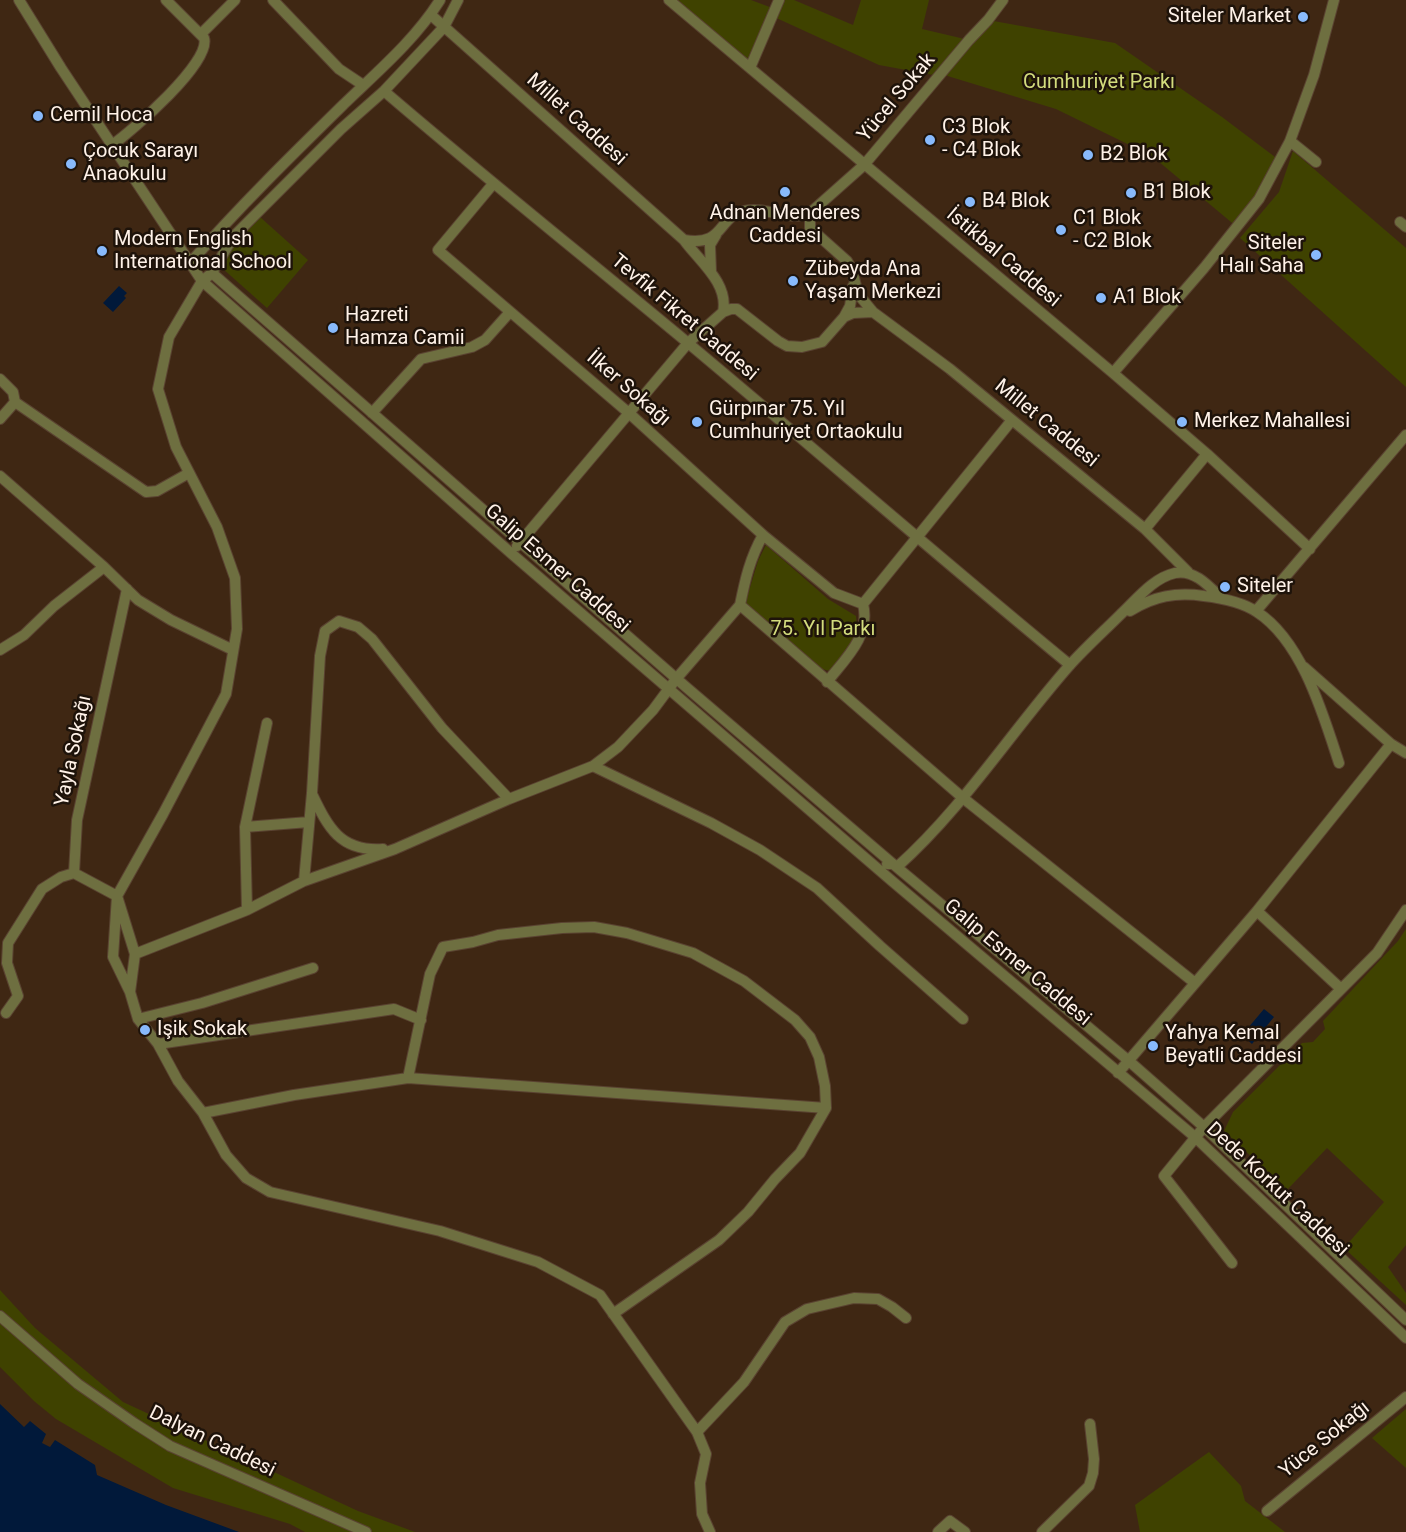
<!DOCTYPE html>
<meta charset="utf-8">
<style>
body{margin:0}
canvas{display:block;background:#3f2713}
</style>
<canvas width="1406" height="1532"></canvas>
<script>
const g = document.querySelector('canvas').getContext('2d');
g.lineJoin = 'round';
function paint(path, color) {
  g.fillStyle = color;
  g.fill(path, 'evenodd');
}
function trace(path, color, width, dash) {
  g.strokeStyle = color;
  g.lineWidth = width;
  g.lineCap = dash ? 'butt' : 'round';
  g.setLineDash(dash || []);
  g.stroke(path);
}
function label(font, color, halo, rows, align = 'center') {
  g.font = font + ' Roboto,sans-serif';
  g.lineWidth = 5;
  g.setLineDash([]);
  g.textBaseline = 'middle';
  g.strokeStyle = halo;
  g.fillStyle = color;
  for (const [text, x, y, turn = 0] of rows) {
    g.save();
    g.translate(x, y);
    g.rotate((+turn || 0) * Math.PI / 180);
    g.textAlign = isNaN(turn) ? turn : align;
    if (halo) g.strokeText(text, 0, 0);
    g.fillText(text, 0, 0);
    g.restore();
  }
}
const green = new Path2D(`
 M 669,0 L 751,0 L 775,9 L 779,0 L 794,0 L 853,25 L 861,0 L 929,0 L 922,29 L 969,40 L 988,20 L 1115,43 L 1222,117 L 1279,160 L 1237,227 L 1152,156 L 1056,109 L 941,74 L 939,76 L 879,65 L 772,16 L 749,61 Z
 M 1293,151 L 1406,248 L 1406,387 L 1240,238 L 1279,192 Z
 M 260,217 L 308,260 L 267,308 L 222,268 L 231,249 Z
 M 766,545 L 828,599 L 856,616 C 859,641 845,654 830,671 L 822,669 L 745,604 L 758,561 Z
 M 1406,929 L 1406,1245 L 1388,1267 L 1406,1293 L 1406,1305 L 1344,1248 L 1384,1202 L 1327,1148 L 1287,1190 L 1224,1131 L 1233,1112 L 1302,1043 L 1313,1042 L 1325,1029 L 1323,1021 L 1398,941 Z
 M 0,1290 L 35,1328 L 123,1402 L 358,1511 L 415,1532 L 305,1532 L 290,1524 L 173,1488 L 56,1419 L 34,1401 L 0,1367 Z
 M 1406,1409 L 1406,1468 L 1372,1438 Z
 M 1209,1452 L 1241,1486 L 1245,1501 L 1285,1532 L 1140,1532 L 1135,1505 Z`);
const water = new Path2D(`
 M 119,286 L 127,293 L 124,296 L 126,298 L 113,312 L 103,303 Z
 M 1264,1009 L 1274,1017 L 1252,1044 L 1242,1035 Z
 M 0,1404 L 24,1427 L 30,1421 L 46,1434 L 42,1443 L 50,1447 L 55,1440 L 95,1465 L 97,1475 L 166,1505 L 239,1532 L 0,1532 Z`);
const minor = new Path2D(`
 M 19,0 L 61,68 L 202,281 L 512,554 L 892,881 L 1195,1137 L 1406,1338
 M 273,0 L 339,69 L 363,85
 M 458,0 L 444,27 L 384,91 L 341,129 L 233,237 L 212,273 L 202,281 L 169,337 L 158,389 L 176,447 L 217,527 L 235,578 L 237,629 L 226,694 L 163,814 L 117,896 L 135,954 L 130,992 L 138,1019 L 158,1044 L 178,1081 L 203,1113 L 226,1155 L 246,1178 L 270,1192 L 440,1231 L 538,1262 L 600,1295 L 697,1432 L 706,1454 L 700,1483 L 702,1514 L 710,1532
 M 669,0 L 1113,373 L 1207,454 L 1310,549
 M 431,15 L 684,240 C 699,261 729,283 723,312 L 731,309 L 737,309 L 778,341 L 787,346 L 802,347 L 822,342 L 844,317 L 853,313 L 873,312
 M 201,34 L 235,0
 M 750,68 L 779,0
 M 384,91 C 484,177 587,259 688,343 C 816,450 941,559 1070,665
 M 1290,141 L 1316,162
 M 112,145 C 132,131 212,62 204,38 L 166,0
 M 493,184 L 438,250 L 630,414 L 763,535 L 834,593 L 863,604
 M 810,213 L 810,228 L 847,261 L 852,270 L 858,294 L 873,312 L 950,369 L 1145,529 L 1188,572
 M 1400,222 L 1406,227
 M 684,240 C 725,247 717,217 744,211 C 766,206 789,222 810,213 L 864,165 L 969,40 L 988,20 L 1003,0
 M 190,263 C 239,207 291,156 344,104 C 377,72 415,40 440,0
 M 711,272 L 710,245 L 716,235
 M 212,273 L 686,687 L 893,864
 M 844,317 L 850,306 L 853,286
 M 1113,373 L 1204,268 L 1259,199 L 1290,141 L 1314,75 L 1334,0
 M 0,379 L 13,392 L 15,402 L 146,492 L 157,491 L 189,473
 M 372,413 L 421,359 L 472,347 L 485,340 L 510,312
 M 0,419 L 15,402
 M 0,476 L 104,567 L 138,600 L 171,620 L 233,650
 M 1145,529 L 1207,454
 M 517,546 L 688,343 L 723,312
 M 127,589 L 77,820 L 74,873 L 117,896 L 113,957 L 130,992
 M 740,605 C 745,580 750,558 763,535
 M 1130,611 C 1154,596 1176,592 1204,596 C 1221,598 1242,602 1257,612 C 1302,641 1323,714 1339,763
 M 1256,611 L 1406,435
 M 0,650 L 24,635 L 54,606 L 104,567
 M 1304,667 L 1391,744 L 1406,753
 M 827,682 C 845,659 871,636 863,604 L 1012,420
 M 593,766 L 711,823 L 760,850 L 817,888 L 880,946 L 963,1019
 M 312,794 C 328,827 340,852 383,849
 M 245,827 L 309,822
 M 887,864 L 893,864 L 1129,1061 L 1204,1127 L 1406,1320
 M 897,867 C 963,808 1011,732 1069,666 C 1085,648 1104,631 1121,614 C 1137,599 1153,578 1175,573 C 1194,569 1209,586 1221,598
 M 304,881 L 312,793 L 320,656 L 325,631 L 339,621 L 358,627 L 372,639 L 442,728 L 509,799
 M 247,910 L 245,827 L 267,723
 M 1257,911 L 1340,988
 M 135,954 L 247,910 L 304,881 L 395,849 L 509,799 L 593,766 L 618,747 L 653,710 L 676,679 L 740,605 L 963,798 L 1195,983
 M 6,1013 L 18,996 L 7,963 L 8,943 L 42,889 L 61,877 L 74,873
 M 138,1019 L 202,1003 L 313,968
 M 158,1044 L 394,1009 L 421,1020
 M 1118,1073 L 1257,911 L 1391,744
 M 408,1078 L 826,1108
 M 203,1113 L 294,1095 L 408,1078 L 430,974 L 443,947 L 473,942 L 498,935 L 562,928 L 594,927 L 627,933 L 693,953 L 744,981 L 795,1020 L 810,1037 L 819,1057 L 825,1086 L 826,1108 L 800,1153 L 775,1179 L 748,1212 L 719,1240 L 613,1314
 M 1232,1263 L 1164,1176 L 1204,1127 L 1377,953 L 1406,910
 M 0,1316 L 78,1384 L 134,1423 L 170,1446 L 366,1532
 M 697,1432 L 744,1382 L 785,1322 L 807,1309 L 854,1298 L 878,1299 L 892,1307 L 906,1318
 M 1267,1511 L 1406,1397
 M 938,1532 L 950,1521 L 965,1532
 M 1042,1532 L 1089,1486 L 1093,1473 L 1094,1459 L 1090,1424`);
const markers = [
 [1303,17,6,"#88bafc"],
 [38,116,6,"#88bafc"],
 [930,140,6,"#88bafc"],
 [1088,155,6,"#88bafc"],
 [71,164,6,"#88bafc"],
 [785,192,6,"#88bafc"],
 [1131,193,6,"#88bafc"],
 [970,202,6,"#88bafc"],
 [1061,230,6,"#88bafc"],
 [102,251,6,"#88bafc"],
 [1316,255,6,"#88bafc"],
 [793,281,6,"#88bafc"],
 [1101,298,6,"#88bafc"],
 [333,328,6,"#88bafc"],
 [697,422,6,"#88bafc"],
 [1182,422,6,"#88bafc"],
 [1225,587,6,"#88bafc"],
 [145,1030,6,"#88bafc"],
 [1153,1046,6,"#88bafc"]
];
const poiNames = [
 ["Siteler Market",1291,17,"right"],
 ["Cemil Hoca",50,116],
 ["C3 Blok",942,128],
 ["- C4 Blok",942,151],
 ["Çocuk Sarayı",83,152],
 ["Anaokulu",83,175],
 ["B2 Blok",1100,155],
 ["B1 Blok",1143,193],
 ["B4 Blok",982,202],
 ["Adnan Menderes",785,214,"center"],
 ["Caddesi",785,237,"center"],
 ["C1 Blok",1073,219],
 ["- C2 Blok",1073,242],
 ["Modern English",114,240],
 ["International School",114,263],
 ["Siteler",1304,244,"right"],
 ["Halı Saha",1304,267,"right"],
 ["Zübeyda Ana",805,270],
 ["Yaşam Merkezi",805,293],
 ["A1 Blok",1113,298],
 ["Hazreti",345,316],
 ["Hamza Camii",345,339],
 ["Gürpınar 75. Yıl",709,410],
 ["Cumhuriyet Ortaokulu",709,433],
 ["Merkez Mahallesi",1194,422],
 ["Siteler",1237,587],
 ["Işik Sokak",157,1030],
 ["Yahya Kemal",1165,1034],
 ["Beyatli Caddesi",1165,1057]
];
const parkNames = [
 ["Cumhuriyet Parkı",1099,83],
 ["75. Yıl Parkı",823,630]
];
const streetNames = [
 ["Yücel Sokak",897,98,-50],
 ["Millet Caddesi",576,120,42],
 ["İstikbal Caddesi",1003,258,40],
 ["Tevfik Fikret Caddesi",684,318,40],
 ["İlker Sokağı",628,389,41],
 ["Millet Caddesi",1046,424,39],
 ["Galip Esmer Caddesi",557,569,41],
 ["Yayla Sokağı",74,751,-78],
 ["Galip Esmer Caddesi",1017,963,40],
 ["Dede Korkut Caddesi",1277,1190,43],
 ["Yüce Sokağı",1325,1440,-39],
 ["Dalyan Caddesi",212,1442,26]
];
paint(green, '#3f4200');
paint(water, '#01193a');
trace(minor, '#5a4331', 12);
trace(minor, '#6e6f40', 10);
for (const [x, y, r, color] of markers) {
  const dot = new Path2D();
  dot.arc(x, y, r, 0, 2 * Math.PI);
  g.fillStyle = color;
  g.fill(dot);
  trace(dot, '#1e130a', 2);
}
label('20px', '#fff2e8', '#1e130a', poiNames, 'left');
label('20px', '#d3dc7d', '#1e130a', parkNames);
label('20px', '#fff2e8', '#1e130a', streetNames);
</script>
